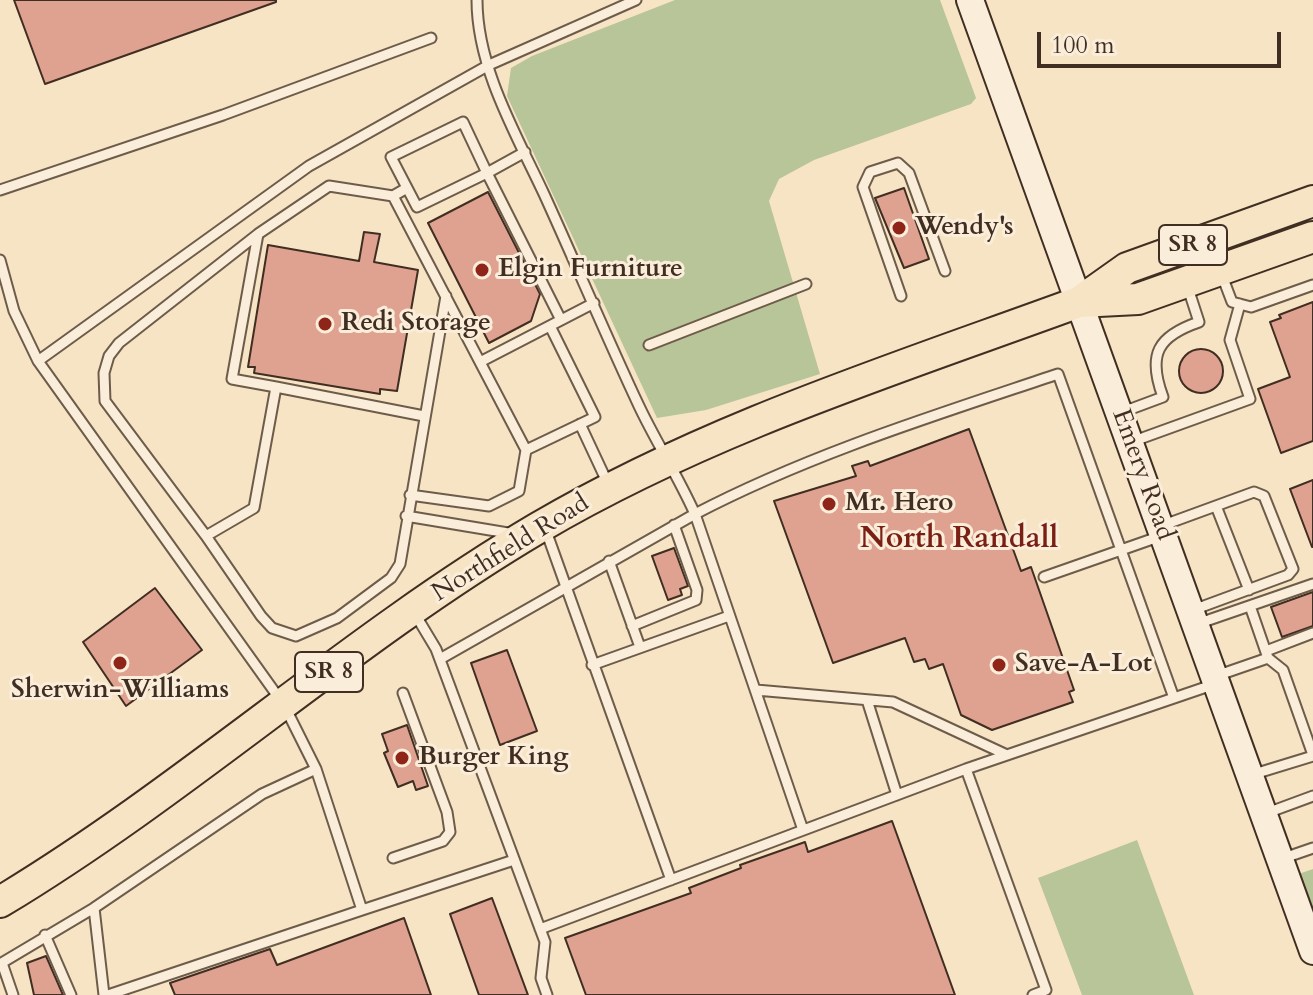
<!DOCTYPE html>
<style>
body{margin:0}
#map{position:relative;width:1313px;height:995px;overflow:hidden;background:#f7e4c5;font-family:Cardo,serif}
canvas{display:block}
.scale{position:absolute;left:1037px;top:32px;width:244px;height:36px;box-sizing:border-box;border:4px solid #402e22;border-top:0;padding-left:10px;font-size:24px;line-height:28px;white-space:nowrap;color:#402e22;-webkit-text-stroke:6px #faedd9;paint-order:stroke}
</style>
<div id="map">
<canvas width="1313" height="995"></canvas>
<div class="scale">100 m</div>
</div>
<script>
const g = document.querySelector('canvas').getContext('2d');
g.lineJoin = 'round';
function paint(path, color) {
  g.fillStyle = color;
  g.fill(path, 'evenodd');
}
function trace(path, color, width, dash) {
  g.strokeStyle = color;
  g.lineWidth = width;
  g.lineCap = dash ? 'butt' : 'round';
  g.setLineDash(dash || []);
  g.stroke(path);
}
function label(font, color, halo, rows, align = 'center') {
  g.font = font + ' Cardo,serif';
  g.lineWidth = 6;
  g.setLineDash([]);
  g.textBaseline = 'middle';
  g.strokeStyle = halo;
  g.fillStyle = color;
  for (const [text, x, y, turn = 0] of rows) {
    g.save();
    g.translate(x, y);
    g.rotate((+turn || 0) * Math.PI / 180);
    g.textAlign = isNaN(turn) ? turn : align;
    if (halo) g.strokeText(text, 0, 0);
    g.fillText(text, 0, 0);
    g.restore();
  }
}
const green = new Path2D(`
 M 675,0 L 940,0 L 976,98 L 971,104 L 814,160 L 779,179 L 769,201 L 820,374 L 706,410 L 657,418 L 507,96 L 511,68 L 532,56 Z
 M 1137,840 L 1194,995 L 1082,995 L 1038,878 Z
 M 1313,869 L 1313,951 L 1287,878 Z`);
const building = new Path2D(`
 M 14,0 L 276,0 L 276,2 L 45,84 Z
 M 904,188 L 929,259 L 904,268 L 875,198 Z
 M 488,192 L 540,294 L 531,321 L 489,343 L 428,223 Z
 M 364,232 L 380,234 L 374,262 L 418,270 L 397,391 L 380,389 L 380,394 L 254,373 L 255,367 L 248,367 L 268,245 L 359,261 Z
 M 1313,302 L 1313,441 L 1281,453 L 1258,389 L 1290,377 L 1270,322 L 1281,318 L 1279,315 Z
 M1179 371a22 22 0 1 1 44 0a22 22 0 1 1-44 0Z
 M 969,429 L 1021,571 L 1031,567 L 1074,690 L 1069,692 L 1073,702 L 992,730 L 961,715 L 943,664 L 929,669 L 925,659 L 914,662 L 905,638 L 833,663 L 774,501 L 856,476 L 852,466 L 868,461 L 870,466 Z
 M 1313,480 L 1313,547 L 1312,547 L 1290,489 Z
 M 674,548 L 688,586 L 680,589 L 682,595 L 668,600 L 652,556 Z
 M 155,588 L 202,650 L 126,706 L 83,642 Z
 M 1313,592 L 1313,626 L 1282,637 L 1271,607 Z
 M 507,650 L 537,731 L 500,745 L 471,663 Z
 M 407,725 L 428,786 L 416,790 L 413,781 L 398,787 L 384,753 L 388,751 L 382,734 Z
 M 892,821 L 955,995 L 586,995 L 565,938 L 691,893 L 689,888 L 741,868 L 740,865 L 805,842 L 808,852 Z
 M 492,898 L 528,995 L 479,995 L 450,914 Z
 M 404,918 L 431,995 L 175,995 L 170,983 L 270,949 L 277,965 Z
 M 46,956 L 63,995 L 34,995 L 27,963 Z`);
const lane = new Path2D(`
 M 463,122 L 487,173 L 417,207 L 391,157 Z
 M 525,152 L 487,173 L 561,320
 M 407,188 L 393,196 L 526,450 L 595,417 L 550,326
 M 0,190 L 223,115 L 431,38
 M 0,260 L 14,311 L 38,361 L 284,705 L 316,769 L 362,910 L 514,860
 M 1221,273 L 1232,302 L 1251,307 L 1313,285
 M 901,296 L 863,187 L 870,172 L 898,163 L 909,173 L 945,271
 M 649,345 L 806,284
 M 38,361 L 309,166 L 489,65 L 636,0
 M 480,362 L 594,303
 M 276,387 L 232,379 L 258,234 L 329,186 L 393,196
 M 1120,413 L 1163,397 C 1147,354 1158,336 1199,322 L 1187,285
 M 424,416 L 276,387 L 254,508 L 206,536 L 261,616 L 272,628 L 296,636 L 337,618 L 391,578 L 400,564 L 446,296
 M 580,424 L 609,486
 M 1134,441 L 1250,399 L 1230,340 L 1240,304
 M 410,495 L 489,506 L 519,491 L 526,450
 M 1216,506 L 1249,590
 M 406,516 L 514,534
 M 1161,526 L 1254,492 L 1264,496 L 1293,569 L 1288,575 L 1193,610
 M 545,528 L 671,880
 M 206,536 L 105,401 L 104,373 L 109,356 L 119,343 L 258,234
 M 609,561 L 640,647
 M 1044,577 L 1161,536
 M 1250,606 L 1268,658 L 1283,670 L 1313,755
 M 415,614 L 436,649 L 545,942 L 541,978 L 547,995
 M 1197,624 L 1313,584
 M 632,626 L 696,600 L 697,590 L 674,525
 M 1266,651 L 1313,633
 M 440,659 L 695,514 C 678,476 656,442 639,406 C 606,336 576,264 544,194 C 516,134 477,68 477,0
 M 592,665 L 729,616
 M 1216,676 L 1268,658
 M 756,690 L 893,702 L 1007,755
 M 867,700 L 897,795
 M 1251,775 L 1313,756
 M 1267,813 L 1313,796
 M 803,830 L 695,514 C 810,454 936,415 1058,374 L 1174,698
 M 393,858 L 443,841 L 450,832 L 447,812 L 403,693
 M 1284,858 L 1313,848
 M 540,929 L 966,769
 M 45,935 L 71,995
 M 2,963 L 13,995
 M 0,964 L 94,908
 M 104,995 L 94,908 L 262,794 L 316,769
 M 108,995 L 362,910
 M 1033,995 L 1046,990 L 966,769 L 1215,684`);
const secondary = new Path2D(`
 M 970,0 L 1313,951`);
const primary = new Path2D(`
 M 1079,302 L 1138,299 L 1313,237
 M 0,902 C 188,789 350,639 538,528 C 708,428 896,369 1079,302 L 1127,268 L 1313,201`);
const markers = [
 [899,228,8,"#8f2418"],
 [482,270,8,"#8f2418"],
 [325,324,8,"#8f2418"],
 [829,504,8,"#8f2418"],
 [120,663,8,"#8f2418"],
 [999,665,8,"#8f2418"],
 [402,758,8,"#8f2418"]
];
const shields = [
 [1193,245,68],
 [329,672,68]
];
const shieldNames = [
 ["SR 8",1193,245],
 ["SR 8",329,672]
];
const poiNames = [
 ["Wendy's",915,228],
 ["Elgin Furniture",498,270],
 ["Redi Storage",341,324],
 ["Mr. Hero",845,504],
 ["Save-A-Lot",1015,665],
 ["Sherwin-Williams",120,691,"center"],
 ["Burger King",418,758]
];
const streetNames = [
 ["Emery Road",1142,475,70],
 ["Northfield Road",511,549,-32]
];
const quarterNames = [
 ["North Randall",959,540]
];
paint(green, '#b8c598');
paint(building, '#dfa190');
trace(building, '#402e22', 2);
trace(lane, '#6e5c4b', 13);
trace(secondary, '#402e22', 30);
trace(primary, '#402e22', 34);
trace(lane, '#faedd9', 9);
trace(secondary, '#faedd9', 26);
trace(primary, '#f7e4c5', 30);
for (const [x, y, r, color] of markers) {
  const dot = new Path2D();
  dot.arc(x, y, r, 0, 2 * Math.PI);
  g.fillStyle = color;
  g.fill(dot);
  trace(dot, '#faedd9', 3);
}
for (const [x, y, w] of shields) {
  const box = new Path2D();
  box.roundRect(x - w / 2, y - 20, w, 40, 6);
  g.fillStyle = '#faedd9';
  g.fill(box);
  trace(box, '#402e22', 2);
}
label('bold 24px', '#402e22', null, shieldNames);
label('bold 26px', '#402e22', '#faedd9', poiNames, 'left');
label('26px', '#402e22', '#faedd9', streetNames);
label('bold 30px', '#7a1f14', '#faedd9', quarterNames);
</script>
